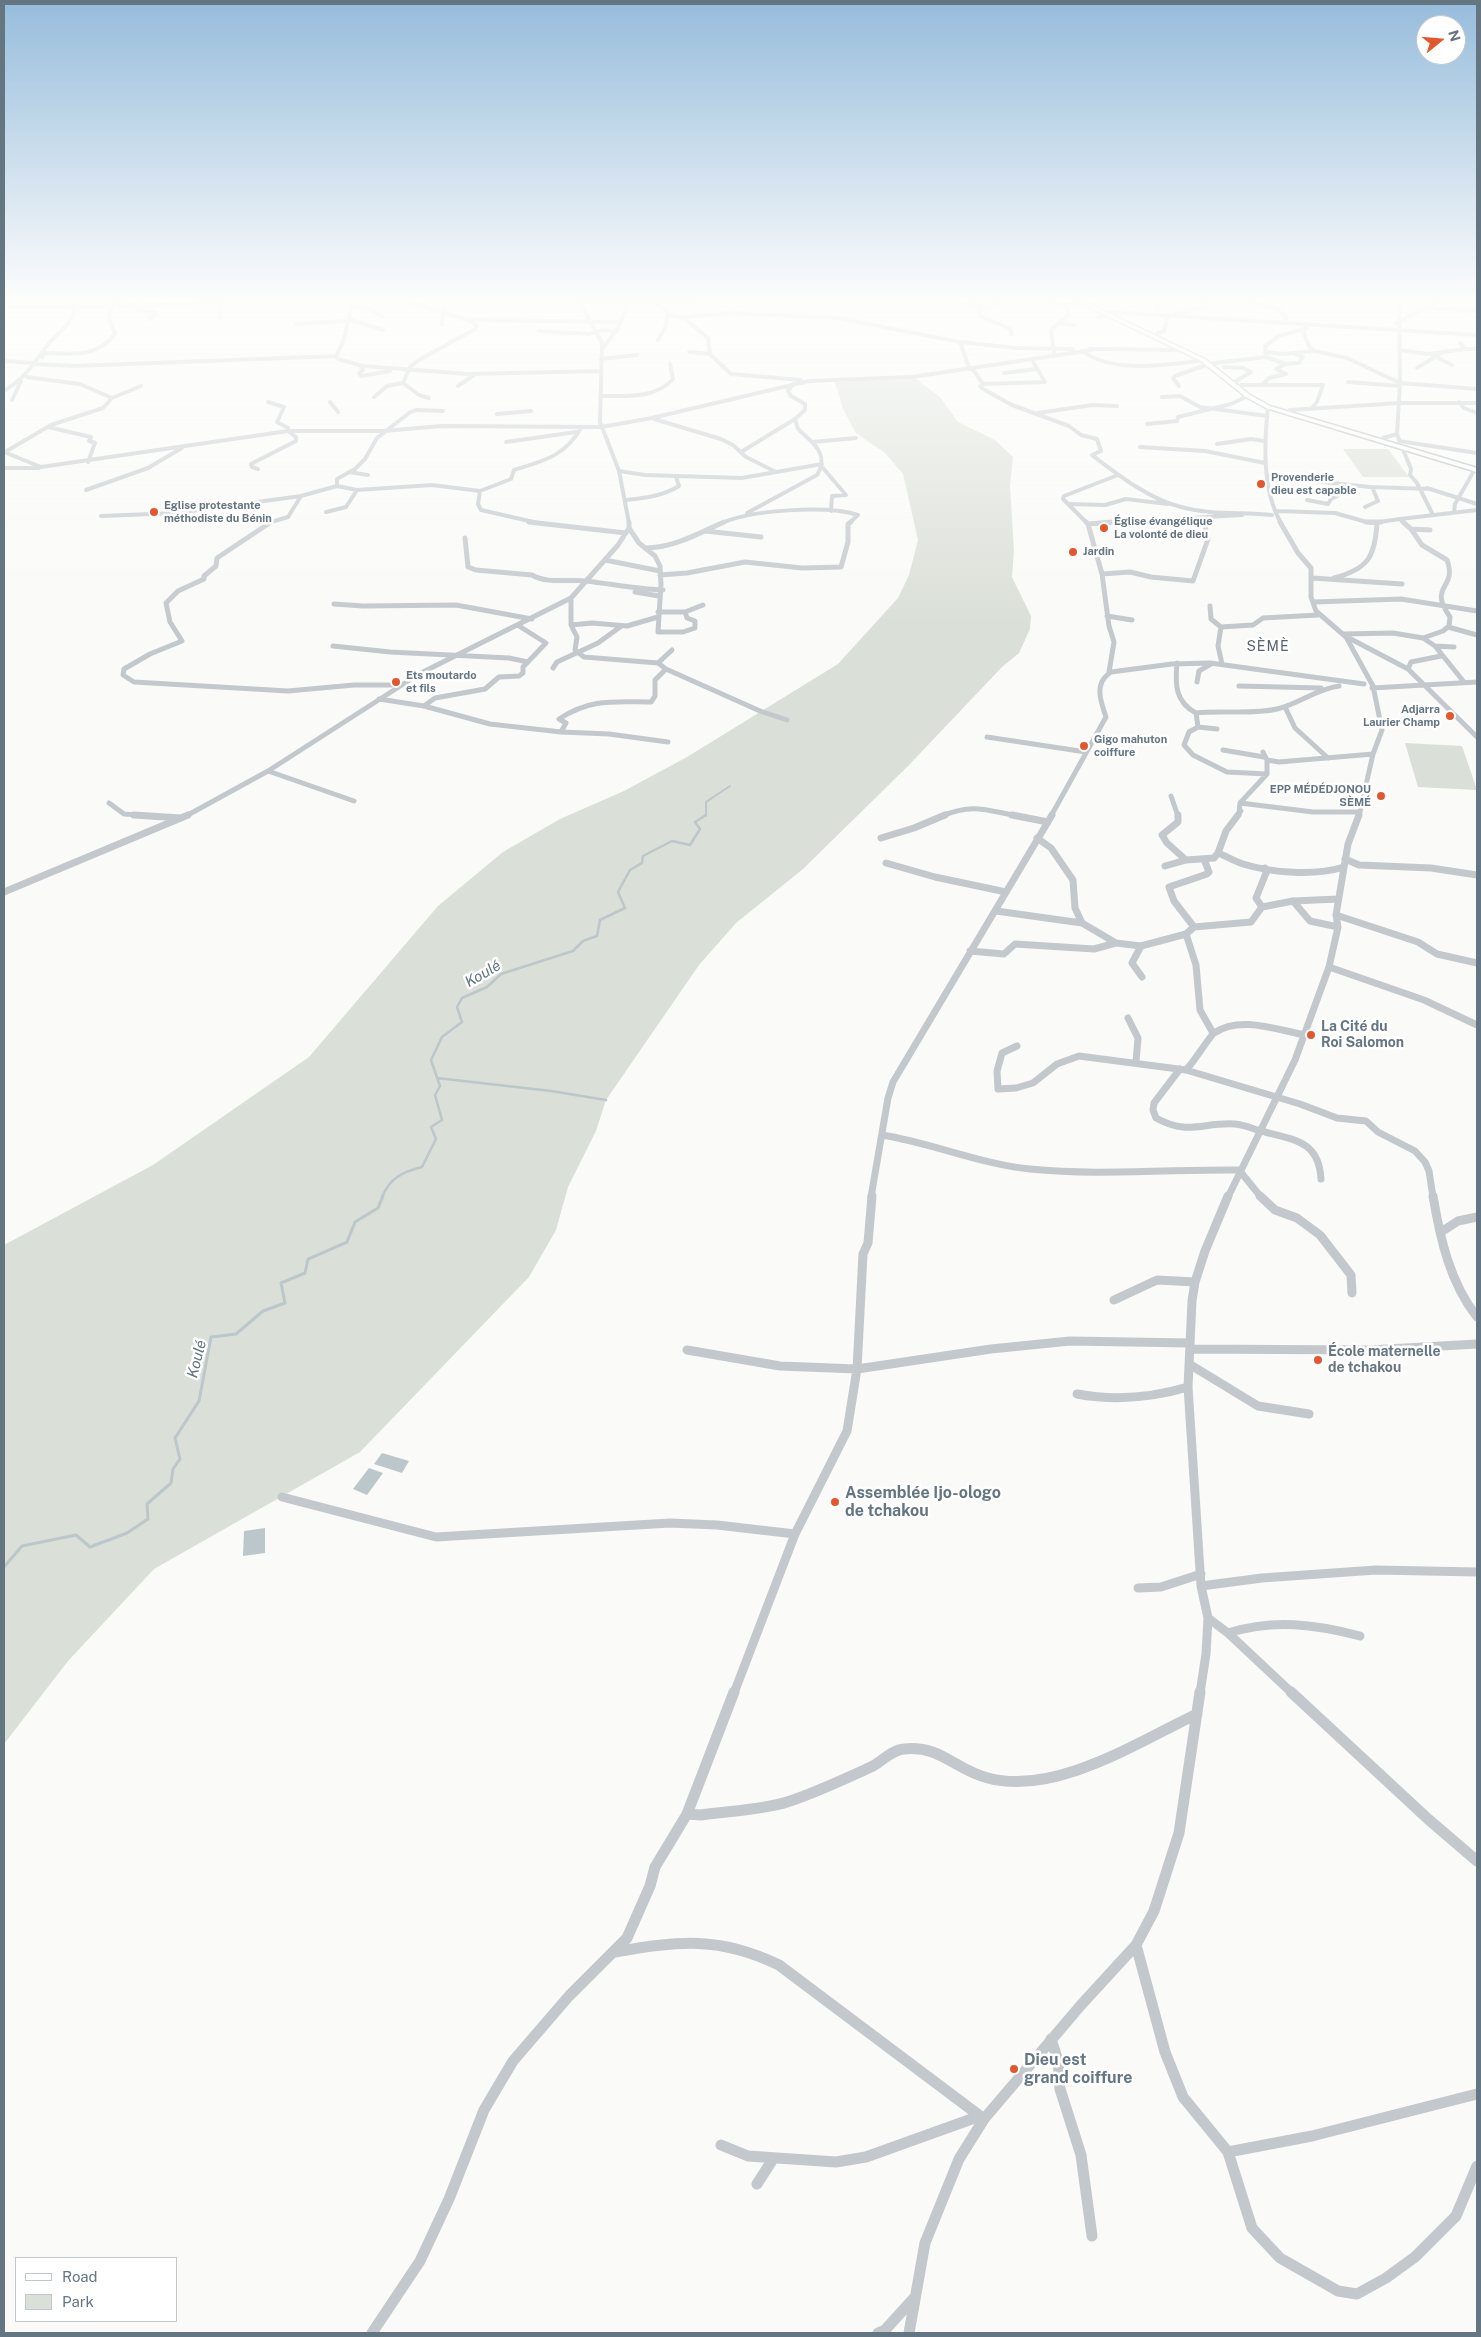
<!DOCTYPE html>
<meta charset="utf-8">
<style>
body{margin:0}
#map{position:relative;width:1481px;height:2337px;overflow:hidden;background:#fafaf8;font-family:"Public Sans",sans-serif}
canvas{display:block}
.frame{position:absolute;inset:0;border:5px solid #657683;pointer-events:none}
.legend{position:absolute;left:15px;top:2257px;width:162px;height:65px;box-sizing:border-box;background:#fff;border:1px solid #c1c8cd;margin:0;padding:6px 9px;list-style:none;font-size:15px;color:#657683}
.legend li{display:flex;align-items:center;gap:10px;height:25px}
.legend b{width:25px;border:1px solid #c1c8cd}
.north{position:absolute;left:1416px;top:15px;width:50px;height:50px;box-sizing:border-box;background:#fff;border:1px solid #c1c8cd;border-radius:50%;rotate:73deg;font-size:14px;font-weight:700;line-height:20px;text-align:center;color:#657683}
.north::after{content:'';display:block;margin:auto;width:18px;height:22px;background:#e4572e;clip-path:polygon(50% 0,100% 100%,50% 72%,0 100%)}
</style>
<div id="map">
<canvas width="1481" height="2337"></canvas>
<div class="frame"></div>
<ul class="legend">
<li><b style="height:6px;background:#fff"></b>Road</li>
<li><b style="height:14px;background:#dadfd7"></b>Park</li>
</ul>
<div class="north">N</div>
</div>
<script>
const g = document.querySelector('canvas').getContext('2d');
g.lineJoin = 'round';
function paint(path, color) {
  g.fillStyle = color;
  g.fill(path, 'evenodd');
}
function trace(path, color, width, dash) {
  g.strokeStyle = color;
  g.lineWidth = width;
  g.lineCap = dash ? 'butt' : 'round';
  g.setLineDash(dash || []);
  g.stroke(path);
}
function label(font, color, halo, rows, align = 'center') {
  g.font = font + ' "Public Sans",sans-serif';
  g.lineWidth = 5;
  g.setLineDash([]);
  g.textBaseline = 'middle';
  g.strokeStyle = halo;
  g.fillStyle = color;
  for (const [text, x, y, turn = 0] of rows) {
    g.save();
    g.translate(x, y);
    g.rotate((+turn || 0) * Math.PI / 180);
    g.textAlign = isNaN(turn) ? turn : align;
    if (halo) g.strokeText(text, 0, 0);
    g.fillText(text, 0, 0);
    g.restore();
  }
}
const green = new Path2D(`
 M 916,379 L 940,397 L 958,422 L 995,440 L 1013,457 L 1010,486 L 1014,550 L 1012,577 L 1031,616 L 1030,629 L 1019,653 L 1002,667 L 908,766 L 803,869 L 736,923 L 699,965 L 606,1100 L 596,1131 L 568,1187 L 556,1230 L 529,1277 L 360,1452 L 154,1569 L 68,1661 L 4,1744 L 4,1245 L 153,1165 L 309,1057 L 438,906 L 503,852 L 560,819 L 624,791 L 687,757 L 838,664 L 898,598 L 909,575 L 918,540 L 903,474 L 885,453 L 856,433 L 843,409 L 835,382 Z
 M 1343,449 L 1388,449 L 1409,477 L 1363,477 Z
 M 1405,743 L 1462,746 L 1477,790 L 1418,787 Z`);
const water = new Path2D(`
 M 382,1453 L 409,1461 L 402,1473 L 374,1464 Z
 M 369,1468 L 383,1473 L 367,1495 L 353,1489 Z
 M 265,1528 L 265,1553 L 243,1556 L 244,1531 Z`);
const streamFar2 = new Path2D(`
 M 706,816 L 706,802 L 730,786`);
const streamFar1 = new Path2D(`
 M 437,1078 L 551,1091 L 606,1100
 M 382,1197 C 390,1178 402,1172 422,1167 L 436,1139 L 431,1127 L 442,1120 L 435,1095 L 440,1086 L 431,1060 L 442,1037 L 462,1022 L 457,1007 L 462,998 L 487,987 L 501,974 L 573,951 L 583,941 L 597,936 L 600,920 L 625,908 L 618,892 L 630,870 L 642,863 L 643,856 L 672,841 L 690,845 L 700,829 L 695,822 L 706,815`);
const stream = new Path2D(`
 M 4,1567 L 22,1546 L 76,1535 L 90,1547 L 127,1533 L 148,1519 L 147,1504 L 171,1483 L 173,1469 L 180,1459 L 175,1438 L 199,1401 L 211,1337 L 236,1334 L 263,1311 L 285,1303 L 281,1283 L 305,1273 L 308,1259 L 347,1242 L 355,1222 L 378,1208 L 383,1196`);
const minorFar4 = new Path2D(`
 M 63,297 L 119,299
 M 354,297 L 343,342 L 336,356 L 338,359 L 363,366 L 468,374 L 600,371
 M 389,297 L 443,312 L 442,325
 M 447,297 L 443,312 L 471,321
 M 577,297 L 602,343 L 600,422 L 619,471 L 629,523
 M 1032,297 L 1064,305 L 1085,304
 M 1399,297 L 1400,383 L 1397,434 L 1400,442
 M 1082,298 L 1108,297
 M 1242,298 L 1279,310 L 1287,318 L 1284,323
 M 446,299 L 462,300
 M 580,302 L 694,302
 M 1156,302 L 1158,315
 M 656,303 L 668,312 L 665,328 L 658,340
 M 966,304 L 978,300 L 1021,297
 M 966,304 L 986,308 L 1006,300
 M 131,305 L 138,310 L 155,312 L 156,314 L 150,317 L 151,319
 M 352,306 L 367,308 L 383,317
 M 4,307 C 91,307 179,307 266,297
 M 986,308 L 979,311 L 980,316 L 1011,329 L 1011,334
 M 1430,308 L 1477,311
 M 1110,312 L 1477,335
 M 668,315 L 683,317 L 729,313 L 838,318 L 960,342 L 1016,348 L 1073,349
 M 683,317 L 708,338 L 710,354 L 731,374 L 801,380
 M 1098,317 L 1112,316
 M 220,318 L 219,307 L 224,299
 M 348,319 L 383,330
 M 1059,323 L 1075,325
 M 1396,323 L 1448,297
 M 296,324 L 347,321
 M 1302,329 L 1309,346 L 1315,351 L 1347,358 L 1400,383 L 1477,389
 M 539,331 L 589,334 L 603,330 L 617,331
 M 1158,333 L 1164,331 L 1168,316 L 1206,307 L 1200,297
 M 960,342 L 969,368 L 974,371 L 983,384 L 980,386 L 983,389 L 1012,405 L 1069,426 L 1081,435 L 1097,439 L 1101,451 L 1092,455 C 1118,475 1149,499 1181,507 C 1210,515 1242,512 1272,515
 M 603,348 L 618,328 L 627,306 L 624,302
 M 1089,349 L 1185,350
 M 1465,349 L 1477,349
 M 1400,350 L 1428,354 L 1465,349 L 1460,343
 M 1082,351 C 1114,374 1166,365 1203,360
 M 689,352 L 710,354
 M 1265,352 L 1283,354 L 1315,351
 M 1054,353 L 1051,330 L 1069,314 L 1064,305
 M 1432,355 L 1452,365
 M 42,357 L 44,353 C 70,354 99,358 115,333 C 105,314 107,312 122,297
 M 1266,357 L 1265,346 L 1279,336 L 1307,328
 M 601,359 L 637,355
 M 4,361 L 34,363
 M 1214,363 L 1266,357 L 1286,364 L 1299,363 L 1303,357 L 1295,354
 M 35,364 L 74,366 L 336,356
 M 363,366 L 361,368 L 363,370 L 359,373 L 361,376 L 390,371
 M 1224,367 L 1243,368 L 1251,372 L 1236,381
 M 1417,368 L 1440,354
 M 1004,373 L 1036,369
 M 1348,382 L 1400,386
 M 403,383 L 419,395 L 429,398
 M 983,384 L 1045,382 L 1032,360
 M 1263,384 L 1269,378 L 1286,374 L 1276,369 L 1286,364
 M 1241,385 L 1323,385 L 1317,402 L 1311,409
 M 458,386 L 474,375
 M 1179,386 L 1173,378 L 1175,376 L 1209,364
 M 4,391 C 27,377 34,362 50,342 C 61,330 71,324 76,308
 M 602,396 C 627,396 655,399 673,379 L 670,364
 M 374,397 L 387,386 L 403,383 L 410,367 L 419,360 L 475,329 L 477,326 L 471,321 L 473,320 L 619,322
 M 1162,397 L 1180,396 L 1200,407 L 1267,416
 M 112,398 L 141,386
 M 12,400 L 21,381
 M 268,402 L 284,407 L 277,422 L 288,428
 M 330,402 L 338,412
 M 1459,402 L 1464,408 L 1477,413
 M 1268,407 C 1264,444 1262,490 1281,523
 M 1290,410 L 1400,403 L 1477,403
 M 443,411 L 416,410 L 409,413 L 377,438 L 365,459 L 355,469 L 337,479 L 337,486 L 357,490 L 432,485 L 480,491 L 478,504 L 481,510 L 538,523
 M 1038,413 L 1092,405 L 1117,406
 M 497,414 L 531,411
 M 654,419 L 721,439 L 733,445 L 746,457 L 776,472
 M 795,419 L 798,429 L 812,442
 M 1147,424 L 1177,421 L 1178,417 L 1231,404 L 1248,396
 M 48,427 L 91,437 L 89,441 L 95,443 L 88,462
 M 1383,438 L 1397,434
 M 1399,441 L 1477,453
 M 506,442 L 576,432
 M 1217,444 L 1251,439 L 1264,441
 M 1140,447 L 1205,451 L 1265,463
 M 1402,447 L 1411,469 L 1410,475 L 1417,483 L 1433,515
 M 4,452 L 41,467 L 288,431 L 384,431 L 441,426 L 601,427 L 652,418 L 809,381 L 912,377 L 1092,350
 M 5,452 L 51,425 L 103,408 L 112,398 L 80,384 L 27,377
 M 741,452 L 795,419 L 805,410 L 805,404 L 791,396 L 788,391 L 793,384
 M 4,468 L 39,468
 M 823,468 L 846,495 L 832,496 L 831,511
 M 258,469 L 252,467 L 251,464 L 296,441 L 296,437 L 288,431
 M 619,471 L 645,475 L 742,478 L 822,464
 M 349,472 L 368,475
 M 1267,476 L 1370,487 L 1431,489
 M 1427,488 L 1477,504
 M 86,490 L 148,468 L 182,448
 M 480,491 L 511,479 L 514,470 C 543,461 564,457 581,428
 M 626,500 C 645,498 663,496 679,486 L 676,477
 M 1307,500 L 1328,504 L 1331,499 L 1357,486
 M 1069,504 L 1105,505 L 1126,499 L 1168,504
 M 1365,507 L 1378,501 L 1372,487
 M 1276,511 L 1335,513 L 1370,523
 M 326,512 L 346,507 L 357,490
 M 1454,512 L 1455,504 L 1475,469
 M 747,513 L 817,475 C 825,462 822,452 812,442 L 856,438
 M 101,516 L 176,513 L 301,496
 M 268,523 L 288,517 L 301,496 L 337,486
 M 722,523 C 751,510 827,505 858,515 L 849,523
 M 1087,523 L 1063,499 L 1064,496 L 1118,475
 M 1100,523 L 1242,515
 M 1204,523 L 1210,517
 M 1372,523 L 1400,519
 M 1404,523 L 1400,519 L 1477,510`);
const minorFar3 = new Path2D(`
 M 271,522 L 217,558 L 216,566 L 204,576 L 204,579 L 178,591 L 166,603 L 170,622 L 182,641 L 150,654 L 124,669 L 123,675 L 134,682 L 288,691 L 354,685 L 401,685
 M 529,522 L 626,533
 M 1086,522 L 1088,524
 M 1280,522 L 1298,553 L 1311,568 L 1311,597 L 1316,611 L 1346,637 L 1373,686 L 1382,730 L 1373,754 L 1359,816
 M 1366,522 L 1381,522
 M 1403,522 L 1411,529 L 1430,530
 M 629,528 L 639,543 L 655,556 L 660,566 L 661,584 L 658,632 L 683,632 L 695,628 L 695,621 L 687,618 L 685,612
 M 1411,529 L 1422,545 L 1447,560 C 1458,590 1427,584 1450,617 L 1449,626 L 1443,631 L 1423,638
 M 705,531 L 761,537
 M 465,538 L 468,567 L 476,570 L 532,575 C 547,584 568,579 586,581 C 612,584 637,589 663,590
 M 645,548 C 674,548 699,533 724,522
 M 605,560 L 660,571
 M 1102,574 L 1130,572 L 1151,577 L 1193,581 L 1208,539 L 1204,522
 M 660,575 L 687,573 L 745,562 L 802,568 L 841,567 L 848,542 L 848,524 L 851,522
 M 1312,578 L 1402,584
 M 1334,578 C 1368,569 1375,557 1377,523
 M 635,592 L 659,596
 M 571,598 L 571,625 L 577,637 L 575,650 L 584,657 L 658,663 L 666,669 L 760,711 L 787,720
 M 1314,602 L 1401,599 L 1477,611
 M 334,604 L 363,606 L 456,605 L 532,619
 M 1210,606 L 1211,619 L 1221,627 L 1218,646 L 1222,664
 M 658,612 L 685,612 L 703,605
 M 1107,616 L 1132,620
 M 571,625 L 592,623 L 627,626 L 658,617
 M 1221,627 L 1253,625 L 1263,618 L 1318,615
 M 1448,627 L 1477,635
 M 1344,634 L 1393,633 L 1423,638 L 1435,646 L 1464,682
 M 1347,637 L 1408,669 L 1477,737
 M 333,646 L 390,652 L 509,658 L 528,662
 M 1435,646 L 1454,647
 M 658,663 L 672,650
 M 1177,663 C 1175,684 1175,702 1196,713
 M 553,668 L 557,662 L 598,643 L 620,627
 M 1408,669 L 1411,662 L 1441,656
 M 1109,672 L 1114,642 L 1109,626 L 1102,574 L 1088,524 L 1113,522
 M 1197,682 L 1199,671 L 1211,664
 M 1239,686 L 1321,688
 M 1372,688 L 1477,682
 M 379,699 L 424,706 L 490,724 L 561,732 L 609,734 L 668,742
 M 424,706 L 435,698 L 485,689 L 499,677 L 519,676 L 523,673 L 523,667 L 546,643 L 519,626
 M 1285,707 L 1295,728 L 1328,758
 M 1198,727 L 1217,729
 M 561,732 L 566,723 L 559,719 C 591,698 614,702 651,702 L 655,696 L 655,680 L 666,669
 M 987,737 L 1086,752
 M 1223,750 L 1264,757
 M 1267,760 L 1279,762 L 1373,754
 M 268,771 L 354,801
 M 1267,774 L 1227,772 L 1193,755 L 1184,745 L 1189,732 L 1198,727 L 1196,713 C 1223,710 1251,715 1277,709 C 1299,704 1316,689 1339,686
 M 1171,796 L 1178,816
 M 109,803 L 124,814 L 152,816
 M 1240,803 L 1313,812 L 1360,812
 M 1239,813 L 1240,803 L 1267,774 L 1267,760 L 1263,752
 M 186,816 L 268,771 L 419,674 L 571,598 L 618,545 L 629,528 L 629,522
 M 942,816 C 972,803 986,810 1018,816
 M 1051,816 L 1106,717 C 1100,700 1094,683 1111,672 L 1172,664 L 1210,663 L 1364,684
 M 1237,816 L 1241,811`);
const minorFar2 = new Path2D(`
 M 134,815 L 181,818
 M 1012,815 L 1048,822
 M 1178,815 L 1178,822 L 1162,835 L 1167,843 L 1186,860
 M 881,838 L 914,828 L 945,815
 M 1037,838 L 1051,848 L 1073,880 L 1075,908 L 1082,923 L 1116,943 L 1141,946
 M 1218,853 L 1226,831 L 1238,815
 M 1345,859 L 1359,865 L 1431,868 L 1477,875
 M 886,863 L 935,877 L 1006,892
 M 1165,866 L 1186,860 L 1214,858 L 1218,853 C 1226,856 1234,861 1243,864 C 1272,873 1315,876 1344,867
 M 4,892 L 188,815
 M 1293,901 L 1310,921 L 1338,927
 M 1262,907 L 1256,898 L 1266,873 L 1265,868
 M 996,911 L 1082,923
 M 1336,915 L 1418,942 L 1437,954 L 1477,963
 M 1194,927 L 1174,901 L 1169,887 L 1207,874 L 1209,872 L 1204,859
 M 970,951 L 1004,954 L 1015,944 L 1094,949 L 1116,943
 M 1329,967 L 1424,1000 L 1477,1025
 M 1142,977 L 1132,963 L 1141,946 L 1186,934
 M 1128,1018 L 1138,1038 L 1136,1062
 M 1213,1033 L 1200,1010 L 1196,965 L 1186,934 L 1194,927 L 1251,922 L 1262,907 L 1293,901 L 1338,899
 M 1017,1046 L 1002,1053 L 997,1071 L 998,1089 L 1016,1088 L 1033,1083 L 1057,1064 L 1079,1056 L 1186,1070 L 1300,1104 L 1337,1118 L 1366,1121 L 1378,1132 L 1415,1151 L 1425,1162 L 1429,1171 L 1433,1197
 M 1180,1069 L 1154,1103 L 1153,1110 L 1156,1118 C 1189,1136 1202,1122 1235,1124 C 1246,1125 1255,1130 1265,1132 C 1296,1140 1319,1142 1321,1179
 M 1186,1070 C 1193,1063 1210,1036 1214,1033 C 1240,1015 1277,1030 1305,1035
 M 882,1135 C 932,1143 980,1164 1030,1169 C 1099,1176 1170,1169 1239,1170 L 1261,1197
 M 871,1197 L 888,1098 L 893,1082 L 1052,815
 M 1228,1197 L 1295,1060 L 1329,967 L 1338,927 L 1336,915 L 1348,844 L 1359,815`);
const minorFar1 = new Path2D(`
 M 1260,1196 L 1275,1210 L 1297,1218 L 1320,1235 L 1351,1275 L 1352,1293
 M 1433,1196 C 1440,1238 1450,1283 1477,1317
 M 1441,1232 L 1458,1221 L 1477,1217
 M 1114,1300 L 1157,1280 L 1195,1282
 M 1190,1349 L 1369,1350 L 1477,1344
 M 687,1350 L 780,1366 L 857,1369 L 991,1349 L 1070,1341 L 1190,1343
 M 1189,1364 L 1258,1406 L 1309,1414
 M 1077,1394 C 1115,1401 1151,1398 1188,1387
 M 282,1497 L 436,1537 L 670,1523 L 717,1525 L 795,1534
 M 1201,1586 L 1262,1578 L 1376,1570 L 1477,1572
 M 1138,1588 L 1161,1587 L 1201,1574
 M 1208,1618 L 1228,1633 L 1292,1693
 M 1228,1633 C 1274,1619 1314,1624 1360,1636
 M 734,1693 L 795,1534 L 847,1431 L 857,1369 L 863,1254 L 868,1243 L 872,1196
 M 1200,1693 L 1206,1654 L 1208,1618 L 1201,1586 L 1188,1387 L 1192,1301 L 1195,1282 L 1205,1251 L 1228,1196`);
const minor = new Path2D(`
 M 1291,1692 L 1428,1819 L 1477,1861
 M 687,1814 L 701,1815 C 728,1811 762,1810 787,1802 C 815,1793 844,1779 871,1767 C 883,1761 891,1750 904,1749 C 941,1745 955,1770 988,1778 C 1055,1796 1138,1742 1197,1714
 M 1136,1945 L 1165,2052 L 1183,2097 L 1228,2152 L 1252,2228 L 1280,2258 L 1338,2291 L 1357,2294 L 1386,2278 L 1415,2257 L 1456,2216 L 1477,2166
 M 615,1952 C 679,1941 719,1936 779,1965 L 984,2119
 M 1051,2039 L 1058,2061 L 1060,2089 L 1081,2155 L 1092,2236
 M 721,2145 L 748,2156 L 836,2162 L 866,2157 L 980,2116
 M 1228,2152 L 1312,2136 L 1477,2094
 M 757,2184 L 773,2159
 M 372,2333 L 420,2261 L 449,2199 L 484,2110 L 513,2061 L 569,1996 L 627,1938 L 650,1886 L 655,1867 L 687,1814 L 734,1692
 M 878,2333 L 885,2330 L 915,2297
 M 909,2333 L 925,2243 L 959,2159 L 984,2119 L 1081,2005 L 1136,1945 L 1154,1911 L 1179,1833 L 1200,1692`);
const primary = new Path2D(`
 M 1068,297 L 1075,297 L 1205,359 L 1250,395 L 1270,406 L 1477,468 L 1477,472 L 1266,408 L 1246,397 L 1201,361 Z`);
const markers = [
 [1261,484,5,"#e4572e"],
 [154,512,5,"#e4572e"],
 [1104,528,5,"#e4572e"],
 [1073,552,5,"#e4572e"],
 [396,682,5,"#e4572e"],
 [1450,716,5,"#e4572e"],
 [1084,746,5,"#e4572e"],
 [1381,796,5,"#e4572e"],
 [1311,1035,5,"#e4572e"],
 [1318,1360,5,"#e4572e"],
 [835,1502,5,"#e4572e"],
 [1014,2069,5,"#e4572e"]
];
const farPoinames = [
 ["Provenderie",1271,478],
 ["dieu est capable",1271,491],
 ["Eglise protestante",164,506],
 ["méthodiste du Bénin",164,519],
 ["Église évangélique",1114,522],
 ["La volonté de dieu",1114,535],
 ["Jardin",1083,552],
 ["Ets moutardo",406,676],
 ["et fils",406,689],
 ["Adjarra",1440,710,"right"],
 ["Laurier Champ",1440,723,"right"],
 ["Gigo mahuton",1094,740],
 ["coiffure",1094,753],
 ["EPP MÉDÉDJONOU",1371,790,"right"],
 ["SÈMÉ",1371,803,"right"]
];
const farQuarternames = [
 ["SÈMÈ",1268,647]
];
const poiNames = [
 ["La Cité du",1321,1027],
 ["Roi Salomon",1321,1043],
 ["École maternelle",1328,1352],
 ["de tchakou",1328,1368]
];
const waterNames = [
 ["Koulé",483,974,-30],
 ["Koulé",197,1359,-76]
];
const nearPoinames = [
 ["Assemblée Ijo-ologo",845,1493],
 ["de tchakou",845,1511],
 ["Dieu est",1024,2060],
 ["grand coiffure",1024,2078]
];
paint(green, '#dadfd7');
paint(water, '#bbc7cb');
trace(streamFar2, '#bbc7cb', 2);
trace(streamFar1, '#bbc7cb', 2.5);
trace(stream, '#bbc7cb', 3);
trace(primary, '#b5babe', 3);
trace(minorFar4, '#c3c8cc', 4);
trace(minorFar3, '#c3c8cc', 5);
trace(minorFar2, '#c3c8cc', 7);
trace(minorFar1, '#c3c8cc', 9);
trace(minor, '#c3c8cc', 11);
paint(primary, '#fff');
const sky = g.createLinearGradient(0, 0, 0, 624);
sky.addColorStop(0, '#96bcdc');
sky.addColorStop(0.48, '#fdfdfc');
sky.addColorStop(1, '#fdfdfc00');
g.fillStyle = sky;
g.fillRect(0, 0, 1481, 624);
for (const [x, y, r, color] of markers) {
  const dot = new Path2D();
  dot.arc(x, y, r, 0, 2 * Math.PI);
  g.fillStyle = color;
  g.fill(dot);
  trace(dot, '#fff', 2);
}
label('bold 11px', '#657683', '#fff', farPoinames, 'left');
g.letterSpacing = '1px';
label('14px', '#57646e', '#fff', farQuarternames);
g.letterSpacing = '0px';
label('bold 14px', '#657683', '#fff', poiNames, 'left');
label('italic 15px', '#60757c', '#fff', waterNames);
label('bold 16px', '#657683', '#fff', nearPoinames, 'left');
</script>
